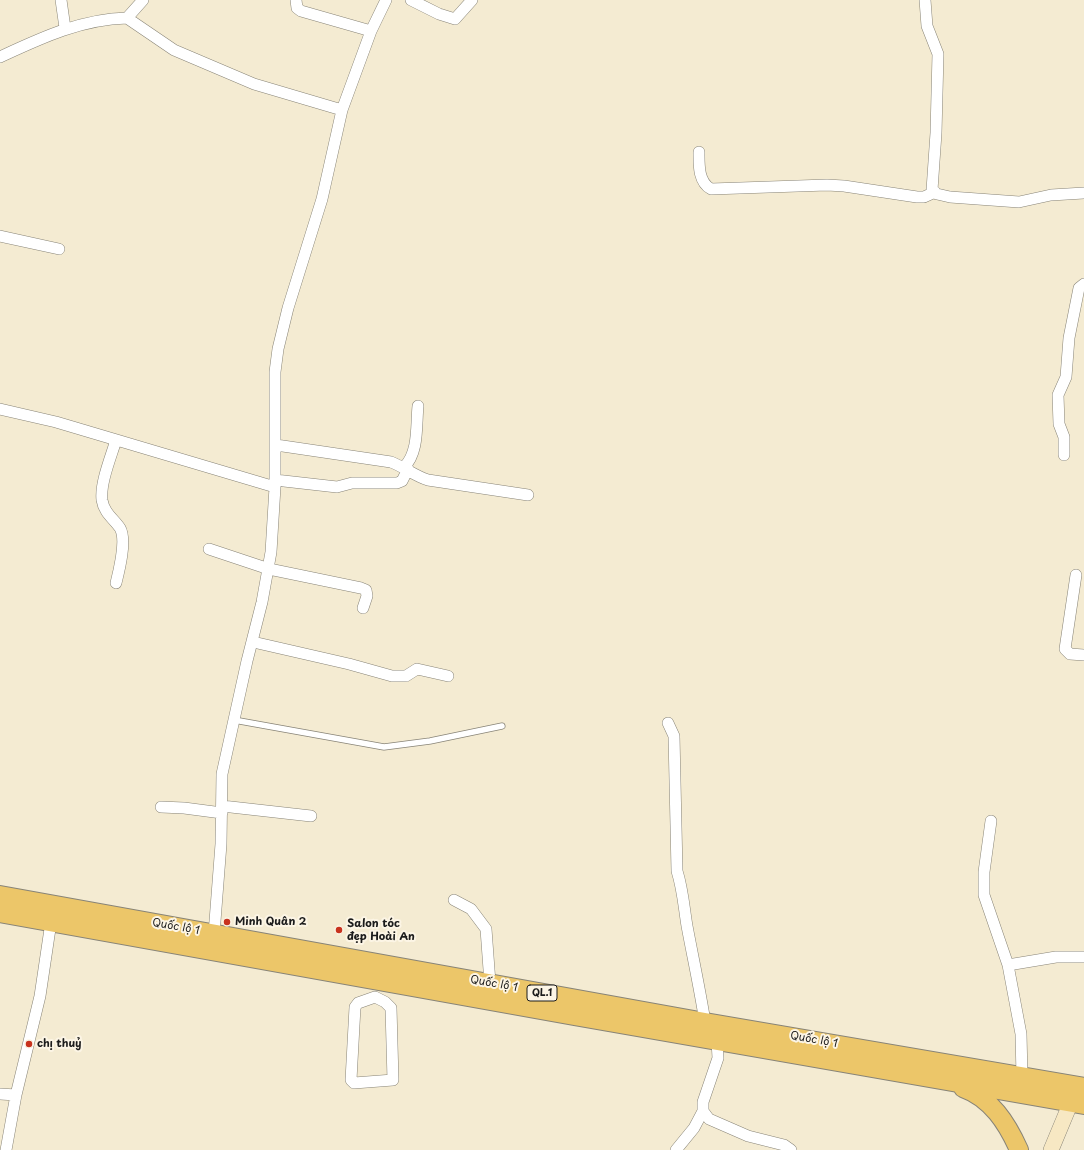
<!DOCTYPE html>
<meta charset="utf-8">
<style>
body{margin:0}
canvas{display:block;background:#f4ebd2}
</style>
<canvas width="1084" height="1150"></canvas>
<script>
const g = document.querySelector('canvas').getContext('2d');
g.lineJoin = 'round';
function trace(path, color, width, dash) {
  g.strokeStyle = color;
  g.lineWidth = width;
  g.lineCap = dash ? 'butt' : 'round';
  g.setLineDash(dash || []);
  g.stroke(path);
}
function label(font, color, halo, rows, align = 'center') {
  g.font = font + ' "Playpen Sans",sans-serif';
  g.lineWidth = 4;
  g.setLineDash([]);
  g.textBaseline = 'middle';
  g.strokeStyle = halo;
  g.fillStyle = color;
  for (const [text, x, y, turn = 0] of rows) {
    g.save();
    g.translate(x, y);
    g.rotate((+turn || 0) * Math.PI / 180);
    g.textAlign = isNaN(turn) ? turn : align;
    if (halo) g.strokeText(text, 0, 0);
    g.fillText(text, 0, 0);
    g.restore();
  }
}
const service = new Path2D(`
 M 234,720 L 384,747 L 430,741 L 502,726`);
const minor = new Path2D(`
 M 61,0 L 65,28
 M 296,0 L 297,8 L 301,11 L 371,31
 M 411,0 L 439,14 L 455,19 L 472,0
 M 925,0 L 927,26 L 938,54 L 936,133 L 932,190 L 937,194 L 950,197 L 1019,202 L 1051,195 L 1084,193
 M 127,18 L 174,50 L 254,84 L 342,110
 M 0,57 C 41,38 81,19 127,18 L 143,0
 M 699,152 C 699,164 698,182 711,189 L 827,185 L 844,186 L 917,197 L 924,197 L 935,192
 M 0,236 L 59,249
 M 0,409 L 56,422 L 275,487
 M 116,440 C 111,457 100,483 102,500 C 104,513 114,519 120,528 C 127,540 119,571 116,583
 M 276,445 L 391,462 C 404,467 415,476 428,480 L 528,495
 M 1064,455 L 1064,437 L 1059,424 L 1058,395 L 1066,377 L 1069,338 L 1079,288 L 1084,284
 M 404,467 C 419,453 416,425 418,406
 M 275,480 L 337,487 L 352,483 L 397,483 L 402,481 L 408,469
 M 209,549 L 269,569 L 361,588 L 366,590 L 367,596 L 363,608
 M 1076,575 L 1065,649 L 1070,654 L 1084,655
 M 253,642 L 349,664 L 392,676 L 406,676 L 417,669 L 448,676
 M 668,723 L 674,736 L 677,871 C 683,890 684,908 687,926 C 693,958 700,990 705,1022
 M 222,806 L 311,816
 M 161,807 L 184,808 L 222,813
 M 991,821 L 984,872 L 984,895 L 1008,965
 M 454,900 L 471,909 L 486,929 L 490,983
 M 214,934 L 221,844 L 222,774 L 247,661 L 262,602 L 271,552 L 275,487 L 275,372 L 278,349 L 288,308 L 322,199 L 342,110 L 371,31 L 386,0
 M 375,997 L 385,1002 L 391,1008 L 393,1080 L 354,1083 L 351,1080 L 355,1007 L 358,1003 Z
 M 717,1041 L 718,1058 L 703,1102 L 703,1111 L 709,1119 L 748,1136 L 784,1145 L 791,1150
 M 1022,1076 L 1021,1034 L 1008,965 L 1056,957 L 1084,957
 M 0,1094 L 16,1095
 M 6,1150 L 16,1095 L 40,996 L 51,922
 M 676,1150 L 694,1128 L 703,1111`);
const secondary = new Path2D(`
 M 1051,1150 L 1071,1102 L 1073,1092`);
const trunk = new Path2D(`
 M 0,895 L 705,1022 L 1084,1087
 M 0,913 L 574,1016 L 1084,1105
 M 963,1088 C 991,1098 1007,1123 1019,1150`);
const markers = [
 [227,922,4,"#c8321e"],
 [339,930,4,"#c8321e"],
 [29,1044,4,"#c8321e"]
];
const shields = [
 [542,993,30]
];
const shieldNames = [
 ["QL.1",542,993]
];
const poiNames = [
 ["Minh Quân 2",235,922],
 ["Salon tóc",347,924],
 ["đẹp Hoài An",347,937],
 ["chị thuỷ",37,1044]
];
const streetNames = [
 ["Quốc lộ 1",176,927,10],
 ["Quốc lộ 1",494,984,10],
 ["Quốc lộ 1",814,1040,10]
];
trace(service, '#888477', 7);
trace(minor, '#888477', 12);
trace(secondary, '#888477', 16);
trace(trunk, '#888477', 20);
trace(service, '#fff', 5.5);
trace(minor, '#fff', 11);
trace(secondary, '#f7e8c3', 15);
trace(trunk, '#ecc669', 18);
for (const [x, y, r, color] of markers) {
  const dot = new Path2D();
  dot.arc(x, y, r, 0, 2 * Math.PI);
  g.fillStyle = color;
  g.fill(dot);
  trace(dot, '#fcf5e5', 1.5);
}
for (const [x, y, w] of shields) {
  const box = new Path2D();
  box.roundRect(x - w / 2, y - 8, w, 16, 3);
  g.fillStyle = '#fcf5e5';
  g.fill(box);
  trace(box, '#1c1c1c', 1);
}
label('bold 10px', '#1c1c1c', null, shieldNames);
label('bold 11px', '#1c1c1c', '#fcf5e5', poiNames, 'left');
label('11px', '#1c1c1c', '#fcf5e5', streetNames);
</script>
